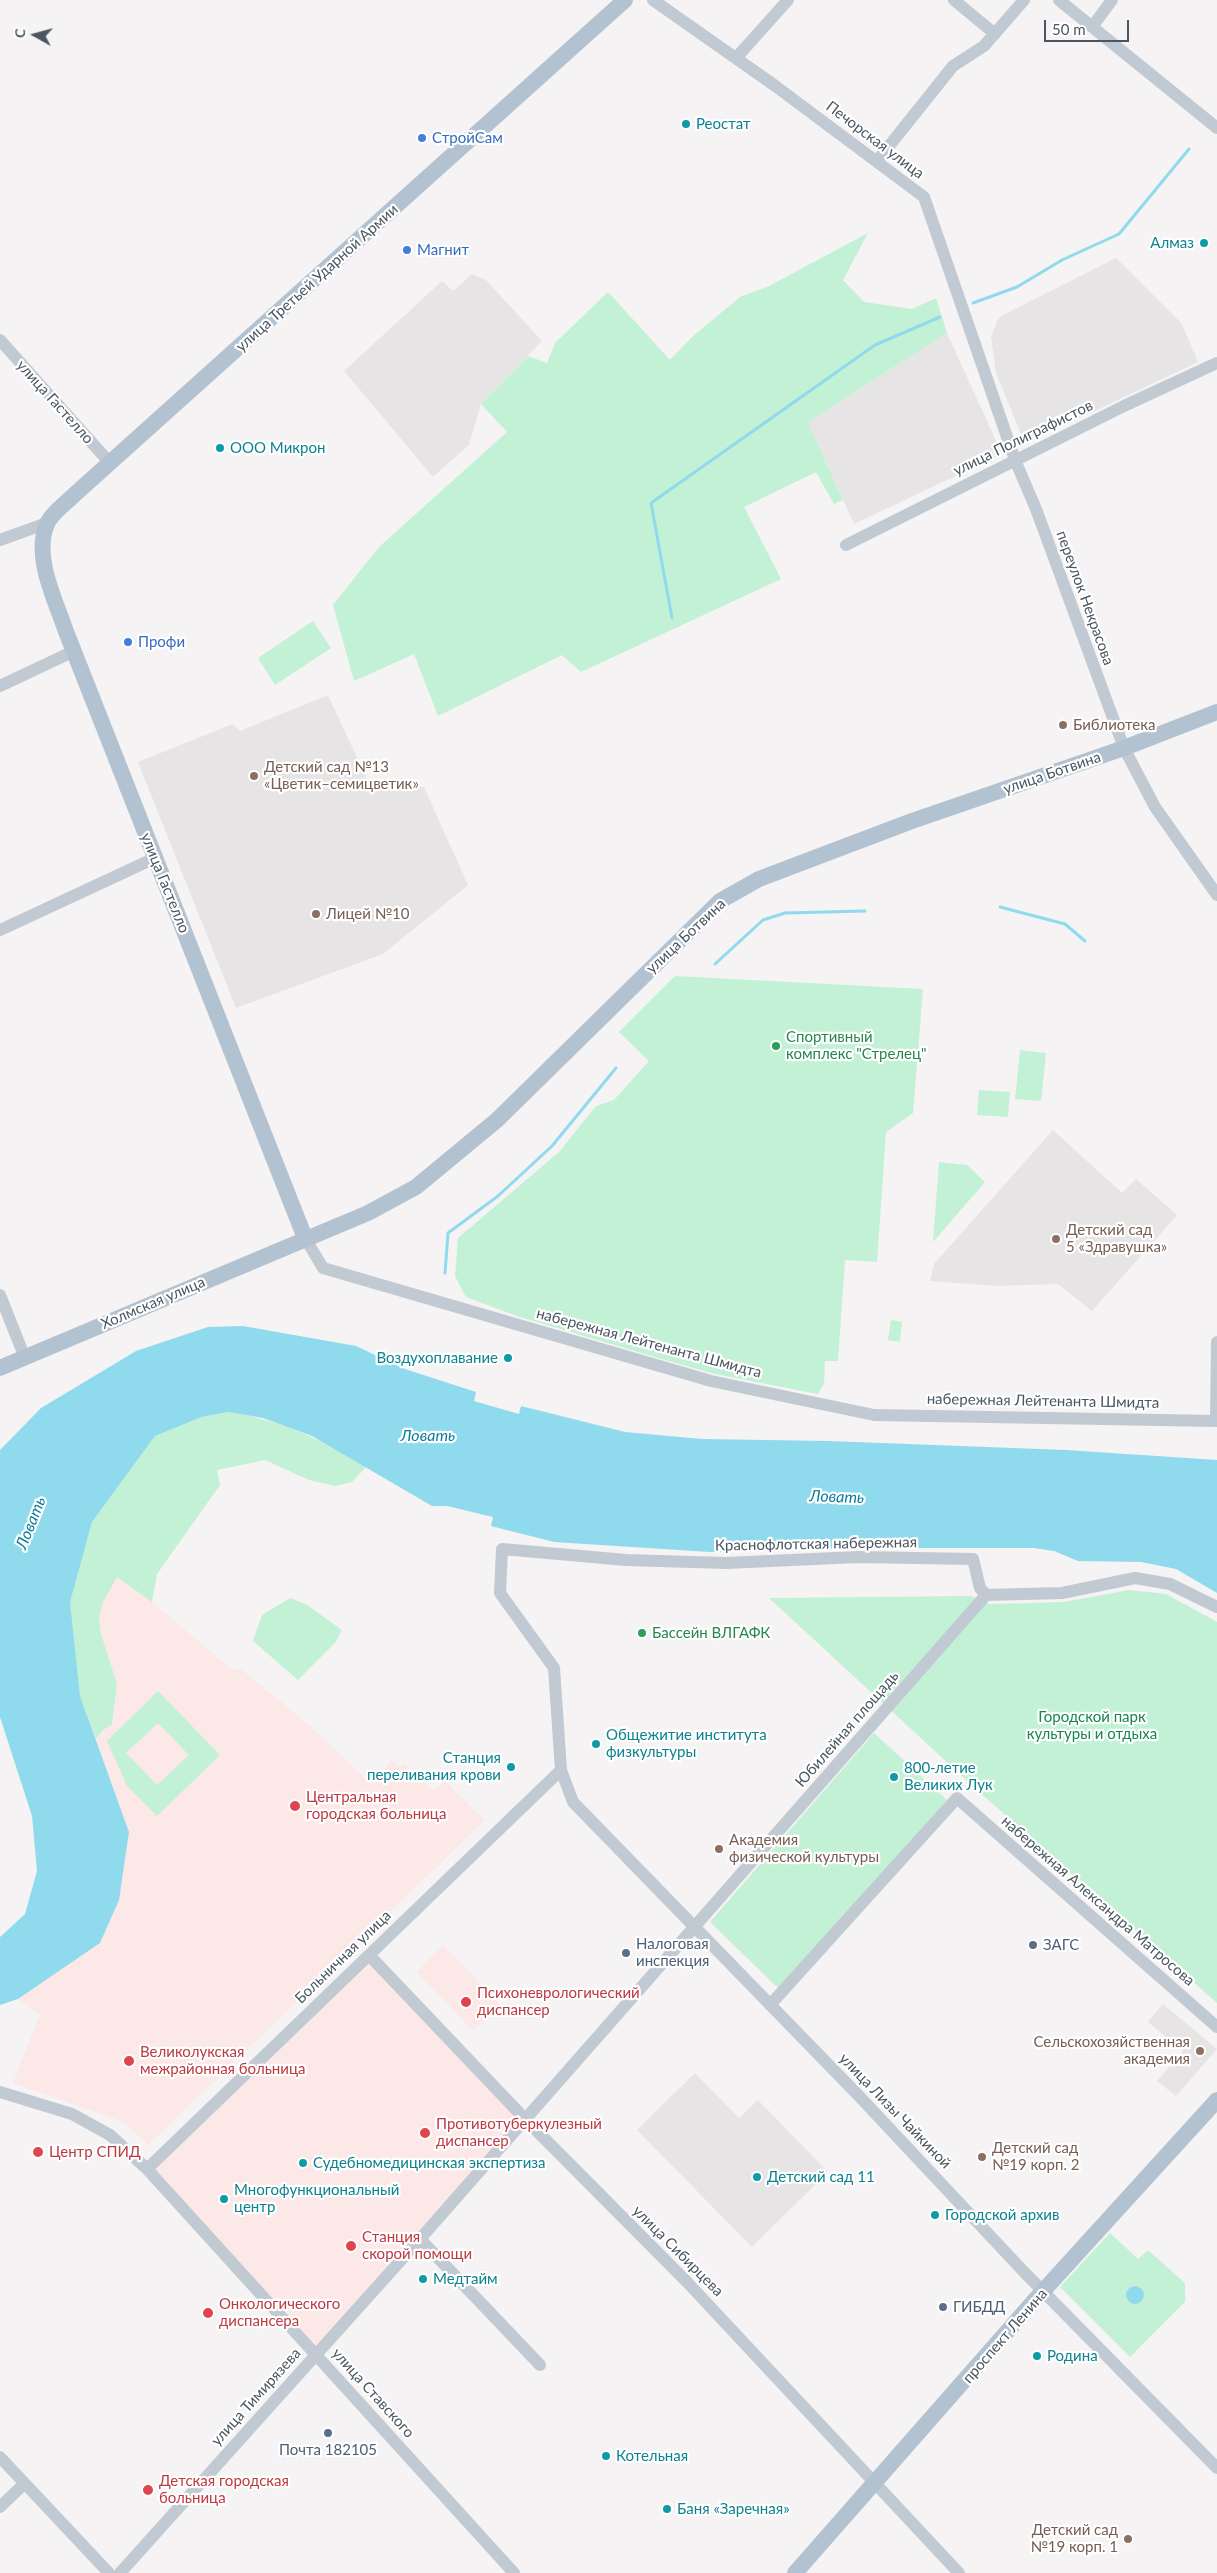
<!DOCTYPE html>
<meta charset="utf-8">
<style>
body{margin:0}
#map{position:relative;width:1217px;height:2573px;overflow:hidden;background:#f5f3f3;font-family:Lato,sans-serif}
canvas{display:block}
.north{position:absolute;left:10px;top:10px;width:50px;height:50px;-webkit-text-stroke:4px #fff;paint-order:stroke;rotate:277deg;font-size:14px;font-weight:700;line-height:20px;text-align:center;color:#4a5661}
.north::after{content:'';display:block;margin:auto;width:18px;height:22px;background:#4a5661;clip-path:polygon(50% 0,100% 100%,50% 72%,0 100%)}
.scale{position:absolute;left:1044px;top:20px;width:85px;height:22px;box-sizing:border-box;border:2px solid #4a5661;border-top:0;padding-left:6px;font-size:15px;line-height:18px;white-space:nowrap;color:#4a5661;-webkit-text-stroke:4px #fff;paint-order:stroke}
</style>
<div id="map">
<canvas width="1217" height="2573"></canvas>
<div class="north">С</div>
<div class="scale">50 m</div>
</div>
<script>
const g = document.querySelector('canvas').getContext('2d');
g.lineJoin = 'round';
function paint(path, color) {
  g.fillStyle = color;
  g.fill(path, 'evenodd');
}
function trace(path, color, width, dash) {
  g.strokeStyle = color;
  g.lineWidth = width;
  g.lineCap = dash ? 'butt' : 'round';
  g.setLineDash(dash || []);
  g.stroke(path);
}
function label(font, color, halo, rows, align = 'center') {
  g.font = font + ' Lato,sans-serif';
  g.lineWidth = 4.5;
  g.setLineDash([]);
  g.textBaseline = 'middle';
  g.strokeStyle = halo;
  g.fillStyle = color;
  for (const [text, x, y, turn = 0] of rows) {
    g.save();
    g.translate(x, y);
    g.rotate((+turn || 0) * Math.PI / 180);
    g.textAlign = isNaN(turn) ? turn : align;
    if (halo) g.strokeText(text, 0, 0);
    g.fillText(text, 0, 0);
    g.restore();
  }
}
const education = new Path2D(`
 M 1116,258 L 1182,324 L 1198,362 L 1025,444 L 996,373 L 991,336 L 999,317 Z
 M 472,274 L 486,280 L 542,341 L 481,404 L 469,445 L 433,477 L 344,371 L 442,281 L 453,291 Z
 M 947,333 L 1002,454 L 854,524 L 808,422 Z
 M 328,695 L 372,790 L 397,778 L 402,785 L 424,787 L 468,885 L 383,954 L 236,1008 L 138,762 L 233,724 L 240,731 Z
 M 1053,1130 L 1122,1193 L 1136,1179 L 1177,1215 L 1092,1311 L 1058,1284 L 996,1286 L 930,1281 L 934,1264 Z
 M 1163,2004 L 1217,2049 L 1176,2096 L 1157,2081 L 1183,2051 L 1148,2022 Z
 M 695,2073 L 739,2118 L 758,2100 L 828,2172 L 752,2247 L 637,2130 Z`);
const medical = new Path2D(`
 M 116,1577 L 152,1602 L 231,1669 L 242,1670 L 308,1724 L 371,1784 L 392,1760 L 399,1767 L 404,1764 L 433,1791 L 445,1781 L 485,1820 L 148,2145 L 124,2122 L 13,2083 L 40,2015 L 18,1999 L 100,1943 L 129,1832 L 96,1739 L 103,1730 L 112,1725 L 117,1684 L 101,1634 L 99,1618 L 103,1602 Z
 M 443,1945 L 500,2004 L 473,2031 L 417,1972 Z
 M 368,1961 L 519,2118 L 315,2349 L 152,2169 Z`);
const green = new Path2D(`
 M 868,233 L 843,280 L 864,302 L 912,309 L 936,298 L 947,333 L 808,422 L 843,500 L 834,504 L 816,472 L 744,507 L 781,579 L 581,672 L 562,655 L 438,716 L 414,654 L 354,681 L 333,605 L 379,547 L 507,432 L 481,404 L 528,356 L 547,363 L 555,343 L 608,292 L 670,360 L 693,336 L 740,297 L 769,286 Z
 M 313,621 L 331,648 L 275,685 L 258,658 Z
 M 675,976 L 923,989 L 913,1113 L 886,1132 L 877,1262 L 845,1260 L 838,1361 L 825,1361 L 824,1384 L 818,1394 L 715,1374 L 665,1360 L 517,1316 L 466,1297 L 455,1276 L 458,1238 L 559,1152 L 596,1106 L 614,1100 L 649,1061 L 619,1032 Z
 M 1020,1050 L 1046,1053 L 1041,1101 L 1015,1099 Z
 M 979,1090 L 1010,1092 L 1008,1117 L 977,1115 Z
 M 939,1162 L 967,1165 L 985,1182 L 933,1242 Z
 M 891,1320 L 902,1322 L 900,1342 L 888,1340 Z
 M 228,1412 C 285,1421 318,1439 367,1466 L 352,1482 L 335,1486 L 309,1480 L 265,1460 L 217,1470 L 220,1485 L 157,1574 L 152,1602 L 117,1577 L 103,1602 L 99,1618 L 101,1634 L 117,1684 L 112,1725 L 103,1730 L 96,1739 L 80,1696 L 69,1602 L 92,1522 L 155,1436 L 202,1417 Z
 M 1129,1590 L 1166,1594 L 1217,1622 L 1217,2003 L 976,1789 L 769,1598 L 971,1596 L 989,1604 L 1064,1602 Z
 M 290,1598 L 307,1605 L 342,1630 L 335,1643 L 298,1680 L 253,1641 L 262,1615 Z
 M 158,1691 L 220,1755 L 157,1816 L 127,1786 L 107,1741 ZM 158,1723 L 189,1755 L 157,1785 L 126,1753 Z
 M 874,1733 L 947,1800 L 780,1990 L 710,1922 Z
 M 1110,2233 L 1138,2259 L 1148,2250 L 1185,2283 L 1185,2302 L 1130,2357 L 1060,2287 Z`);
const water = new Path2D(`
 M 243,1326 L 356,1346 L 405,1369 L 476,1392 L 474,1401 L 519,1414 L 521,1406 L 625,1432 L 702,1439 L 829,1441 L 1066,1450 L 1217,1460 L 1217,1593 L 1176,1569 L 1141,1562 L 1078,1561 L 1054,1551 L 1034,1548 L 841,1548 L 710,1552 L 554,1542 L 491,1526 L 493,1517 L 447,1506 L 432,1506 L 312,1436 L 263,1418 L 228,1412 L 202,1417 L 155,1436 L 92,1522 L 70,1602 L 80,1696 L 129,1832 L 119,1900 L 100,1943 L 18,1999 L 0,2005 L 0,1937 L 25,1914 L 37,1871 L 32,1816 L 0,1717 L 0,1450 L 41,1408 L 136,1351 L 208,1327 Z
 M1126 2295a9 9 0 1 1 18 0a9 9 0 1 1-18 0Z`);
const stream = new Path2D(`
 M 973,303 L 1017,287 L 1062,260 L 1119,234 L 1189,149
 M 672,618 L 651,503 L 875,345 L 940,317
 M 1000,907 L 1065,924 L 1085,941
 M 715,964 L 763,920 L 785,913 L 865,911
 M 445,1273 L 448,1233 L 498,1196 L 552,1146 L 616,1068`);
const minor = new Path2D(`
 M 653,0 L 774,85 L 924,197 L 1015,460 L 1036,509 L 1124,748 L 1155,807 L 1217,895
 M 954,0 L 995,34
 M 1059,0 L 1217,128
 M 1092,27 L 1112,0
 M 736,58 L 788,0
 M 877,161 L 953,66 L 984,46 L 1024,0
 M 0,340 L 110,463
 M 0,540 L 47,523
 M 846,545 L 1124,406 L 1217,363
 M 0,686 L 74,651
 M 0,930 L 155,858
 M 305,1238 L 323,1268 L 711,1381 L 874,1415 L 1217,1421
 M 0,1295 L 25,1358
 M 1216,1421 L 1217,1342
 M 986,1595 L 980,1588 L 973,1559 L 858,1557 L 726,1563 L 626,1560 L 502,1549 L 500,1593 L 554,1668 L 561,1770 L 573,1802 L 859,2096 L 1025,2273 L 1217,2468
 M 986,1595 L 1062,1593 L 1135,1578 L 1170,1584 L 1217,1607
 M 369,1955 L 524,2118 L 687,2282 L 959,2573
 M 770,2005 L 957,1798 L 1217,2027
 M 0,2092 L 72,2114 L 110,2135 L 147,2169 L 514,2573
 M 147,2169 L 561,1770
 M 420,2239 L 540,2365
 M 0,2457 L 109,2573
 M 0,2507 L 24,2484
 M 120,2573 L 420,2239 L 986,1595`);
const major = new Path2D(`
 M 305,1238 L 65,629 C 55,599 33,556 47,524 C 51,514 66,503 74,495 L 625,0
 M 0,1368 L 368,1213 L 416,1187 L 497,1120 L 720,901 L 759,879 L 788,868 L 912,821 L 1124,748 L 1217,712
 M 795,2573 L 1034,2301 L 1217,2100`);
const markers = [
 [686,124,5,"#0f9aa8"],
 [422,138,5,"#3f7fe0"],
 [1204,243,5,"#0f9aa8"],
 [407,250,5,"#3f7fe0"],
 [220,448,5,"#0f9aa8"],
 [128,642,5,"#3f7fe0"],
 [1063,725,5,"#8d6e63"],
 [254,776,5,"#8d6e63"],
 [316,914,5,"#8d6e63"],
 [776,1046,5,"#2e9e5b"],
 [1056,1239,5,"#8d6e63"],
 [508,1358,5,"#0f9aa8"],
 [642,1633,5,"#2e9e5b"],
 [596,1744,5,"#0f9aa8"],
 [511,1767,5,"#0f9aa8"],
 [894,1777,5,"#0f9aa8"],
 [295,1806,6,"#e0444e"],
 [719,1849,5,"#8d6e63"],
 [1033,1945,5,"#5c6f8a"],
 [626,1953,5,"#5c6f8a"],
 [466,2002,6,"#e0444e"],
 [1200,2051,5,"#8d6e63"],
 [129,2061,6,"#e0444e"],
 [425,2133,6,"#e0444e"],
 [38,2152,6,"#e0444e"],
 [982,2157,5,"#8d6e63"],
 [303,2163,5,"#0f9aa8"],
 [757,2177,5,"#0f9aa8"],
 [224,2199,5,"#0f9aa8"],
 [935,2215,5,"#0f9aa8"],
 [351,2246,6,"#e0444e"],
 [423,2279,5,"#0f9aa8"],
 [943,2307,5,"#5c6f8a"],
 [208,2313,6,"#e0444e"],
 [1037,2356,5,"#0f9aa8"],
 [328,2433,5,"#5c6f8a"],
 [606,2456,5,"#0f9aa8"],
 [148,2490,6,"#e0444e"],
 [667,2509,5,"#0f9aa8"],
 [1128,2539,5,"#8d6e63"]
];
const cultureNames = [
 ["Реостат",696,124],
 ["Алмаз",1194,243,"right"],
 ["ООО Микрон",230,448],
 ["Воздухоплавание",498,1358,"right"],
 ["Общежитие института",606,1735],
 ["физкультуры",606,1752],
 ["Станция",501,1758,"right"],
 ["переливания крови",501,1775,"right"],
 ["800-летие",904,1768],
 ["Великих Лук",904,1785],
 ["Судебномедицинская экспертиза",313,2163],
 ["Детский сад 11",767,2177],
 ["Многофункциональный",234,2190],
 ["центр",234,2207],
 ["Городской архив",945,2215],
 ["Медтайм",433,2279],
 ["Родина",1047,2356],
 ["Котельная",616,2456],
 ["Баня «Заречная»",677,2509]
];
const shopNames = [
 ["СтройСам",432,138],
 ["Магнит",417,250],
 ["Профи",138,642]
];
const streetNames = [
 ["Печорская улица",875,140,37],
 ["улица Третьей Ударной Армии",317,278,-42],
 ["улица Гастелло",55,402,48],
 ["улица Полиграфистов",1023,438,-26],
 ["переулок Некрасова",1085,598,70],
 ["улица Ботвина",1052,773,-19],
 ["улица Гастелло",165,883,68],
 ["улица Ботвина",686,936,-43],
 ["Холмская улица",153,1303,-23],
 ["набережная Лейтенанта Шмидта",649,1343,15],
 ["набережная Лейтенанта Шмидта",1043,1401,1],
 ["Краснофлотская набережная",816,1544,-1],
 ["Юбилейная площадь",847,1729,-49],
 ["набережная Александра Матросова",1098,1901,41],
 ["Больничная улица",343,1957,-44],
 ["улица Лизы Чайкиной",895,2111,46],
 ["улица Сибирцева",678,2251,45],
 ["проспект Ленина",1005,2336,-49],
 ["улица Ставского",373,2393,48],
 ["улица Тимирязева",256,2397,-48]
];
const educationNames = [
 ["Библиотека",1073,725],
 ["Детский сад №13",264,767],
 ["«Цветик–семицветик»",264,784],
 ["Лицей №10",326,914],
 ["Детский сад",1066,1230],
 ["5 «Здравушка»",1066,1247],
 ["Aкадемия",729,1840],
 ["физической культуры",729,1857],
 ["Сельскохозяйственная",1190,2042,"right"],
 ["академия",1190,2059,"right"],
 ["Детский сад",992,2148],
 ["№19 корп. 2",992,2165],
 ["Детский сад",1118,2530,"right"],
 ["№19 корп. 1",1118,2547,"right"]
];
const leisureNames = [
 ["Спортивный",786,1037],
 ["комплекс \"Стрелец\"",786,1054],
 ["Бассейн ВЛГАФК",652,1633]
];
const parkNames = [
 ["Городской парк",1092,1717],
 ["культуры и отдыха",1092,1734]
];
const healthNames = [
 ["Центральная",306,1797],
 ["городская больница",306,1814],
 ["Психоневрологический",477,1993],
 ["диспансер",477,2010],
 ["Великолукская",140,2052],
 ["межрайонная больница",140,2069],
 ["Противотуберкулезный",436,2124],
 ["диспансер",436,2141],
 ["Центр СПИД",49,2152],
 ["Станция",362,2237],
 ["скорой помощи",362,2254],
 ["Онкологического",219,2304],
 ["диспансера",219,2321],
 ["Детская городская",159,2481],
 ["больница",159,2498]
];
const serviceNames = [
 ["Налоговая",636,1944],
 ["инспекция",636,1961],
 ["ЗАГС",1043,1945],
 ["ГИБДД",953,2307],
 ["Почта 182105",328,2450,"center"]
];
const waterNames = [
 ["Ловать",428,1436],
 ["Ловать",837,1497,2],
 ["Ловать",31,1523,-68]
];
paint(education, '#e6e4e5');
paint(medical, '#fce8e6');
paint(green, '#c3f1d5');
paint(water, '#90daee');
trace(stream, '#90daee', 3);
trace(minor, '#c1cad2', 12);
trace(major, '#b3c2d1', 16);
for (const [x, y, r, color] of markers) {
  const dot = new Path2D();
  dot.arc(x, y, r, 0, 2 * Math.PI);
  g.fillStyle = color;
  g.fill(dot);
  trace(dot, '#fff', 2);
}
label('15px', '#0d838f', '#fff', cultureNames, 'left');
label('15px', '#366cbe', '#fff', shopNames, 'left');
label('15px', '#4a5661', '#fff', streetNames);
label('15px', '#785e54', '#fff', educationNames, 'left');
label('15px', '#27864d', '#fff', leisureNames, 'left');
label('15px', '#17864f', '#fff', parkNames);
label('15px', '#be3a42', '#fff', healthNames, 'left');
label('15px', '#4e5e75', '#fff', serviceNames, 'left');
label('italic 16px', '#0c7c9b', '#fff', waterNames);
</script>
